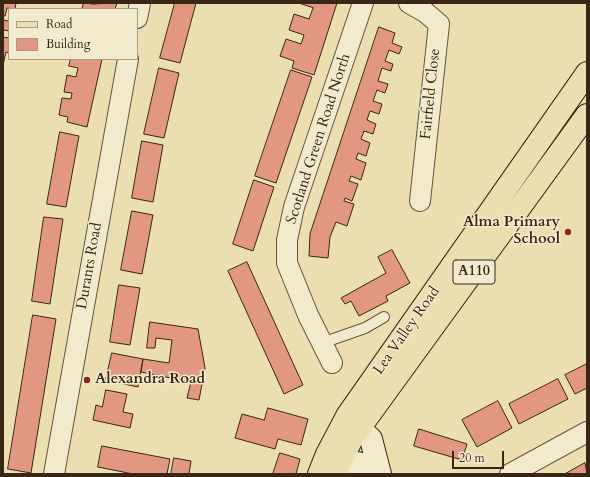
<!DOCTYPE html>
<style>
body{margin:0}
#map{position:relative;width:590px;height:477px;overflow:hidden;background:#ebdfb2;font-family:Cardo,serif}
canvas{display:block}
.frame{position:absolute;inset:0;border:4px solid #3a2615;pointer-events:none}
.legend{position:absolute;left:8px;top:8px;width:130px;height:52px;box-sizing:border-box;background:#f2eacd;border:1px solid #a89c83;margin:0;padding:5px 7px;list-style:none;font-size:12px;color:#3a2615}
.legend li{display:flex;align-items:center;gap:8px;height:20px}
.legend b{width:20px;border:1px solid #a89c83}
.scale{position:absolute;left:452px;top:451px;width:52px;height:18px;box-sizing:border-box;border:2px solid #3a2615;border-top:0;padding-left:5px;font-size:12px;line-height:14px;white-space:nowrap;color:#3a2615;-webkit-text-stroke:3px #f2eacd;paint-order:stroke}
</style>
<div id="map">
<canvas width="590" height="477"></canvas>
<div class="frame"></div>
<ul class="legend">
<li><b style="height:5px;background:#ebdfb2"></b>Road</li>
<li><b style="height:11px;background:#e19782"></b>Building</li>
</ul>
<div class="scale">20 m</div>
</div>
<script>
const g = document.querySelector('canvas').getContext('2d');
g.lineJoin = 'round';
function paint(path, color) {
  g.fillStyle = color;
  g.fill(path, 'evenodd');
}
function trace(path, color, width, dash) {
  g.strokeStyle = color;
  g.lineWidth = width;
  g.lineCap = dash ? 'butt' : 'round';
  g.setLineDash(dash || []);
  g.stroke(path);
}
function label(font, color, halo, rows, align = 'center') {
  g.font = font + ' Cardo,serif';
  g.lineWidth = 3;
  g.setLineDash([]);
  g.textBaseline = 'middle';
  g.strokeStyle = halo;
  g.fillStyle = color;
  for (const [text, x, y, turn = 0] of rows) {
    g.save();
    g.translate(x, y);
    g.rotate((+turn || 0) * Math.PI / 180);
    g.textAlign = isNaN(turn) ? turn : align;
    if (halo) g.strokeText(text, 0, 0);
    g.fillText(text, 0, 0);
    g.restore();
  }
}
const building = new Path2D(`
 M 3,3 L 16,3 L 15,9 L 7,8 L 5,16 L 3,16 Z
 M 84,3 L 93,4 L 117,3 L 115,9 L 82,9 Z
 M 175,3 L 196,3 L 180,63 L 160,58 Z
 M 299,3 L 337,3 L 314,75 L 292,68 L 294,61 L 280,56 L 286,39 L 301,44 L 304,35 L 289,30 L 294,14 L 309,19 L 313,8 Z
 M 3,20 L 9,21 L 9,31 L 3,30 Z
 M 379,27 L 395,33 L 392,43 L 402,47 L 399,54 L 389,50 L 385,61 L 393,64 L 391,71 L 382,68 L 378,81 L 388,84 L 385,93 L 377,90 L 373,101 L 382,104 L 379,114 L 370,111 L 367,120 L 376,124 L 373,134 L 364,131 L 361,139 L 370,143 L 366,156 L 358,153 L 356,159 L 366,163 L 361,180 L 351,176 L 349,181 L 358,184 L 352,201 L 345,198 L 344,201 L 354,204 L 347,226 L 336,222 L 330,237 L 328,258 L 309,256 L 310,234 Z
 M 3,37 L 9,38 L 9,53 L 6,52 L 3,65 Z
 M 71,59 L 102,59 L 87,127 L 67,122 L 68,117 L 59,115 L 62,98 L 71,99 L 72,93 L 64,92 L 67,75 L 76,77 L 78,68 L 69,66 Z
 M 159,68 L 179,73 L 164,138 L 144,134 Z
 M 291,70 L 312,77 L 276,183 L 255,176 Z
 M 60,132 L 79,136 L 66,207 L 47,204 Z
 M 142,141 L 163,145 L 153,202 L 132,198 Z
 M 254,180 L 274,187 L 253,251 L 233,244 Z
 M 132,211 L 153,215 L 142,274 L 121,270 Z
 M 44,217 L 63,219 L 50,304 L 32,301 Z
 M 392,250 L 410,283 L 386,296 L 388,301 L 359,316 L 351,301 L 345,304 L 341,298 L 386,273 L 378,257 Z
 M 247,262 L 303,385 L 284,394 L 228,271 Z
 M 119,285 L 140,288 L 130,345 L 110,342 Z
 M 33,315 L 56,319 L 31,473 L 8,469 Z
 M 150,322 L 198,329 L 205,368 L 199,400 L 187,398 L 191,382 L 141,372 L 143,359 L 169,363 L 172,340 L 156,338 L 155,348 L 147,348 Z
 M 112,353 L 143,359 L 138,387 L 106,380 Z
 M 587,364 L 587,388 L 575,394 L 565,375 Z
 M 558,379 L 568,399 L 519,424 L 509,404 Z
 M 106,390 L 127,394 L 123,412 L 133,414 L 130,428 L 93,420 L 96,405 L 102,407 Z
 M 498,401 L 512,428 L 477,447 L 462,420 Z
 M 268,408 L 308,419 L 301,445 L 278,439 L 275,449 L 235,438 L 242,414 L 264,420 Z
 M 419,429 L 467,444 L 462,460 L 414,446 Z
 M 102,446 L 170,459 L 167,474 L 133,474 L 98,467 Z
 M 280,453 L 300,459 L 296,474 L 273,474 Z
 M 174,458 L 191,461 L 189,474 L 171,474 Z
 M 585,463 L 587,474 L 565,474 Z`);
const lane = new Path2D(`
 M 322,343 L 365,328 L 384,317`);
const street = new Path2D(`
 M 409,3 L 425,12 L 439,24 L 420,201
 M 137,18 L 140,3
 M 332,363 L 308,315 L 287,263 L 287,240 L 294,207 L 363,3
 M 54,474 L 128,59
 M 510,474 L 587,432`);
const secondary = new Path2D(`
 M 360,429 L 371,439 L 380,474
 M 338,465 C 355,460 364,463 378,474`);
const primary = new Path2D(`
 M 336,470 L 353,437 L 587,115
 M 319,474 L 327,454 L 347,416 L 587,73`);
const markers = [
 [568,232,4,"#8f2418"],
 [87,380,4,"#8f2418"]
];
const shields = [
 [474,272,42]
];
const shieldNames = [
 ["A110",474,272]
];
const streetNames = [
 ["Fairfield Close",431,94,-84],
 ["Scotland Green Road North",319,139,-72],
 ["Durants Road",90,266,-80],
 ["Lea Valley Road",407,331,-55]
];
const poiNames = [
 ["Alma Primary",560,223],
 ["School",560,240],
 ["Alexandra Road",95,380,"left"]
];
paint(building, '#e19782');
trace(building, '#3a2615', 1);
trace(lane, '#66543c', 12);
trace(street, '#66543c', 22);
trace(secondary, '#3a2615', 24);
trace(primary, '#3a2615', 24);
trace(lane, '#f2eacd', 10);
trace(street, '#f2eacd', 20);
trace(secondary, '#f2eacd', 22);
trace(primary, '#ebdfb2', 22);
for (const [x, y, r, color] of markers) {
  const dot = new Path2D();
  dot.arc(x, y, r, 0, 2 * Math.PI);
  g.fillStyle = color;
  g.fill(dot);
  trace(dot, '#f2eacd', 1.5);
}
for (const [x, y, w] of shields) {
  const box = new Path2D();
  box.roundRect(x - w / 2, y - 12, w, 24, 3);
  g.fillStyle = '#f2eacd';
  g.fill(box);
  trace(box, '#3a2615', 1);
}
label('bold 14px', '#3a2615', null, shieldNames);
label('15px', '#3a2615', '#f2eacd', streetNames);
label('bold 15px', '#3a2615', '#f2eacd', poiNames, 'right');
</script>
